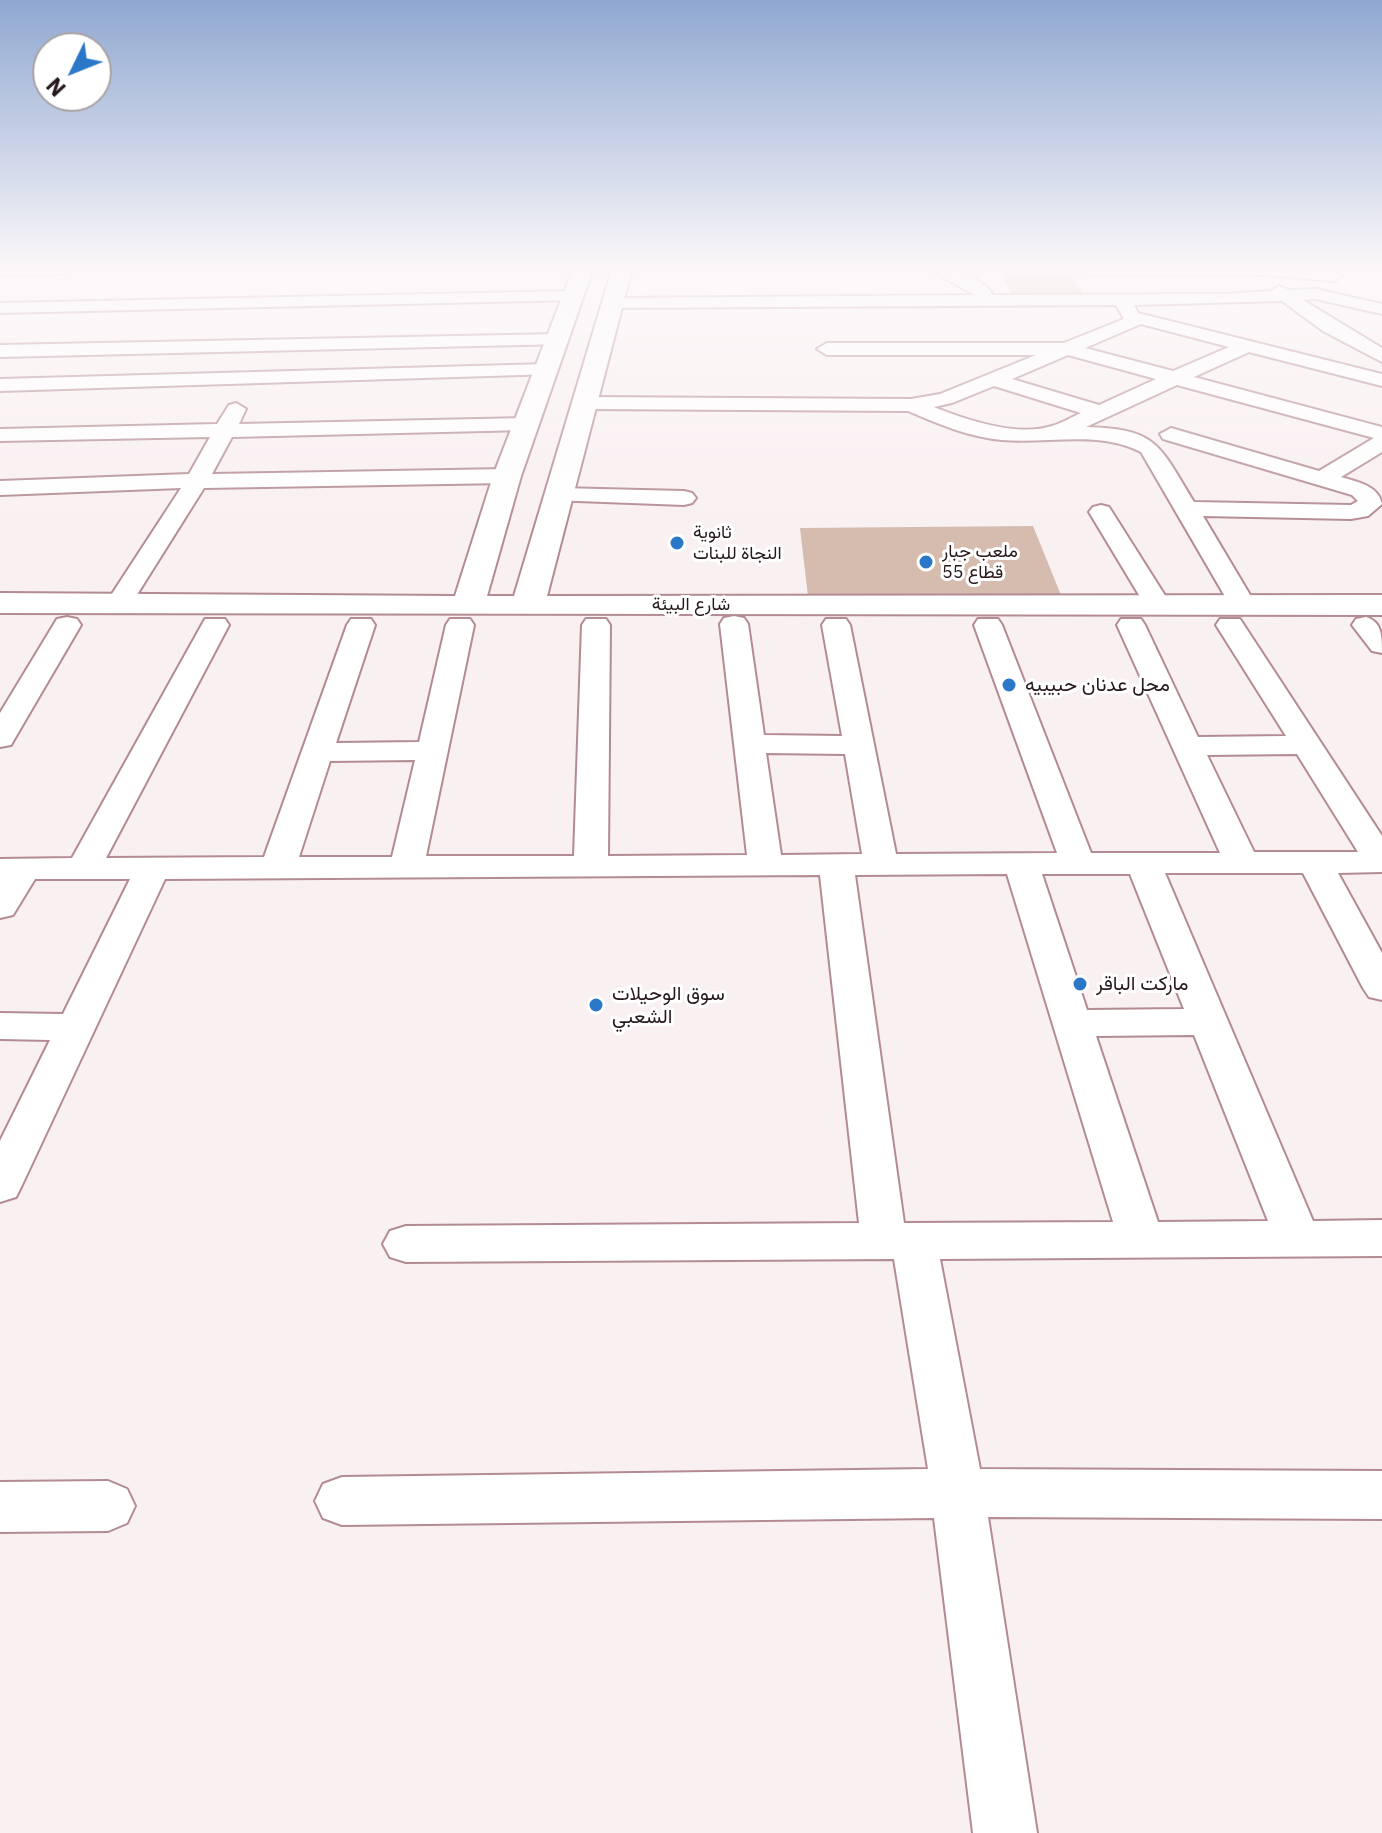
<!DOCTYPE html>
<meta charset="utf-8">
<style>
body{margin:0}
#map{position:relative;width:1382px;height:1833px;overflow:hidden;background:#f9f0f1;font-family:"IBM Plex Sans",sans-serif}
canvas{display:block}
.north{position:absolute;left:32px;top:32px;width:80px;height:80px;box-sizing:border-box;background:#fff;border:2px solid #a9a3a4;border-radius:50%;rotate:227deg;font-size:22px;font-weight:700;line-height:32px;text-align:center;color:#27181b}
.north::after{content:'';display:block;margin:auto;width:28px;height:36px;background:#2c78c8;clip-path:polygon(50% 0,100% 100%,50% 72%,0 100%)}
</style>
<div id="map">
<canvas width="1382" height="1833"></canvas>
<div class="north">N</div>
</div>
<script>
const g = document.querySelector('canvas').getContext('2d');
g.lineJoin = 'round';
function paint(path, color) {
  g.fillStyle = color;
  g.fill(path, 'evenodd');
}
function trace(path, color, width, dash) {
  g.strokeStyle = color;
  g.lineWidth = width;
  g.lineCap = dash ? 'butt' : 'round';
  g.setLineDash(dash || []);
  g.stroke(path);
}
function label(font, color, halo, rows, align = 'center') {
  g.font = font + ' "IBM Plex Sans",Vazirmatn,sans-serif';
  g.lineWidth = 6;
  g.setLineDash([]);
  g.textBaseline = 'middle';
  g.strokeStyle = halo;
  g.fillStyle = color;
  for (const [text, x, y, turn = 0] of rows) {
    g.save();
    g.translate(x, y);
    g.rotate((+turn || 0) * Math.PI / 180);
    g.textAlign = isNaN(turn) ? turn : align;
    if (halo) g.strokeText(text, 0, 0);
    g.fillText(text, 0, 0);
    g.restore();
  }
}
const green = new Path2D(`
 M 998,269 L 1067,269 L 1083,293 L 1011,293 Z
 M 1033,526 L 1065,605 L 809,605 L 800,528 Z`);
const street = new Path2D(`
 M 0,269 L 73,269 L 65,274 L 0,275 Z
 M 928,269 C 950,269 981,275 993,295 L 1225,294 L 1271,291 L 1279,286 L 1289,290 L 1316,289 L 1382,304 L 1382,314 L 1316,299 L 1303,300 L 1382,348 L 1382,362 L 1323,331 L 1282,301 L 1134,305 L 1138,313 L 1382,374 L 1382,386 L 1249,352 L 1194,377 L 1382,427 L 1382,452 L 1341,477 C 1357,482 1378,485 1382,504 L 1368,516 L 1351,519 L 1203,516 L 1256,605 L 1252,611 L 1234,611 L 1230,605 L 1141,452 C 1099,430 1048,444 1002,440 C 969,437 938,424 908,411 L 585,409 L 575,403 L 585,397 L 911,399 L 940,394 L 1036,355 L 827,355 L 817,349 L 827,343 L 1064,343 L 1124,319 L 1116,305 L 613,308 L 604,303 L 613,298 L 975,295 ZM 1141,324 L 1229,347 L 1173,371 L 1085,348 ZM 1068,355 L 1156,379 L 1099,405 L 1012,379 ZM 1177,385 L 1374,438 L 1319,471 L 1171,428 L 1160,434 L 1163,439 L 1352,495 L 1358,501 L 1351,505 L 1194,502 C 1159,445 1158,429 1086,427 ZM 994,386 L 1081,413 C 1072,417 1062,423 1052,426 C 1018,437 966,420 934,407 L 952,403 Z
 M 1316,269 L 1334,271 L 1342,276 L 1334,281 L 1262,275 L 1087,275 L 1079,270 Z
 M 572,291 L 578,292 L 581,296 L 578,300 L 0,313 L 0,303 Z
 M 558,334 L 567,340 L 565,344 L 0,357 L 0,345 Z
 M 547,364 L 557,370 L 554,374 L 0,391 L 0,379 Z
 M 236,403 L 246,409 L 239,424 L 527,418 L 538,424 L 527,430 L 232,437 L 212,474 L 507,469 L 515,471 L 518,476 L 515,481 L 507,483 L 204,488 L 128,609 L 110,609 L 106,603 L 181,488 L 0,495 L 0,481 L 189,474 L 210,437 L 0,441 L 0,429 L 217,424 L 229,405 Z
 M 559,488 L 684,491 L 692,493 L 696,498 L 692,503 L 684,505 L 551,500 L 547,495 L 551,490 Z
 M 1101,505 L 1109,507 L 1171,605 L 1167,611 L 1149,611 L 1145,605 L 1089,512 L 1093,507 Z
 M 734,616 L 744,618 L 748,624 L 764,735 L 842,736 L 822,625 L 826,619 L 846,619 L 850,625 L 896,854 L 1057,853 L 974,625 L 978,619 L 998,619 L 1002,625 L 1091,853 L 1220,853 L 1117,625 L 1121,619 L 1141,619 L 1145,625 L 1198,737 L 1286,736 L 1216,625 L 1220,619 L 1240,619 L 1382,836 L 1382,872 L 1338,873 L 1382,953 L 1382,1000 L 1369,997 L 1363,988 L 1303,873 L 1165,873 L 1313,1221 L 1382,1220 L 1382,1256 L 940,1259 L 980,1469 L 1382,1471 L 1382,1519 L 988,1517 L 1037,1833 L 973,1833 L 934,1518 L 342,1525 L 323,1518 L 315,1501 L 323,1484 L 342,1477 L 928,1469 L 894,1259 L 406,1262 L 390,1257 L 383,1244 L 390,1231 L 406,1226 L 859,1223 L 820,875 L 165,879 L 22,1185 L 16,1197 L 0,1202 L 0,1141 L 50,1040 L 0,1039 L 0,1013 L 63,1014 L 130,879 L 35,879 L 13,915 L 0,918 L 0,859 L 72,858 L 205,619 L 225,619 L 229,625 L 106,858 L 264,857 L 347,625 L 351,619 L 371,619 L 375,625 L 336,743 L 419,742 L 446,625 L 450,619 L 470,619 L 474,625 L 426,856 L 574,856 L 582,625 L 586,619 L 606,619 L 610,625 L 608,856 L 747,855 L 720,624 L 724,618 ZM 766,753 L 845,754 L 862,854 L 781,855 ZM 1297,754 L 1358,852 L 1254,852 L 1207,755 ZM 415,760 L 392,857 L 299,857 L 330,761 ZM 1007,874 L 1113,1222 L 904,1223 L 855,875 ZM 1042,874 L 1130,874 L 1184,1009 L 1087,1010 ZM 1194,1035 L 1268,1221 L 1158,1222 L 1096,1036 Z
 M 67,617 L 77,619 L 81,625 L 15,738 L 11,745 L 0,747 L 0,713 L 57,619 Z
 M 1366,617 C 1382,622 1382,636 1382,653 L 1372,651 L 1352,625 L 1356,619 Z
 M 108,1481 L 127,1489 L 135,1506 L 127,1523 L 108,1531 L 0,1532 L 0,1482 Z`);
const secondary = new Path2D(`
 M 573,269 L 593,269 L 521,476 L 487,596 L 514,596 L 612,269 L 632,269 L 547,596 L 1382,595 L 1382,615 L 0,613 L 0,593 L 455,596 L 493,476 Z`);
const markers = [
 [677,543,8,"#2c78c8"],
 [926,562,8,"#2c78c8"],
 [1009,685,8,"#2c78c8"],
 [1080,984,8,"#2c78c8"],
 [596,1005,8,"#2c78c8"]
];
const farPoinames = [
 ["ثانوية",693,533],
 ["النجاة للبنات",693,554],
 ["ملعب جبار",942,552],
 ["قطاع 55",942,573]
];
const farStreetnames = [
 ["شارع البيئة",691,605]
];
const poiNames = [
 ["محل عدنان حبيبيه",1025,685],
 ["ماركت الباقر",1096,984],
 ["سوق الوحيلات",612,994],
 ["الشعبي",612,1017]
];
paint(green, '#d5bcae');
trace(street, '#b38b92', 4);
trace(secondary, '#b38b92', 4);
paint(street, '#fff');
paint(secondary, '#fff');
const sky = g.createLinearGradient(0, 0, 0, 526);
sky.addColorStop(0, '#8fa8d1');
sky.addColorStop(0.51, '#fcf8f9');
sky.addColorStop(1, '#fcf8f900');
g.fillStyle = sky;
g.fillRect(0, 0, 1382, 526);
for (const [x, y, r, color] of markers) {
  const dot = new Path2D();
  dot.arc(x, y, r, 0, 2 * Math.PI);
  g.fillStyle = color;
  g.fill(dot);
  trace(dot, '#fff', 3);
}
label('18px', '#27181b', '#fff', farPoinames, 'left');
label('18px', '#27181b', '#fff', farStreetnames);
label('20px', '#27181b', '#fff', poiNames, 'left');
</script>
